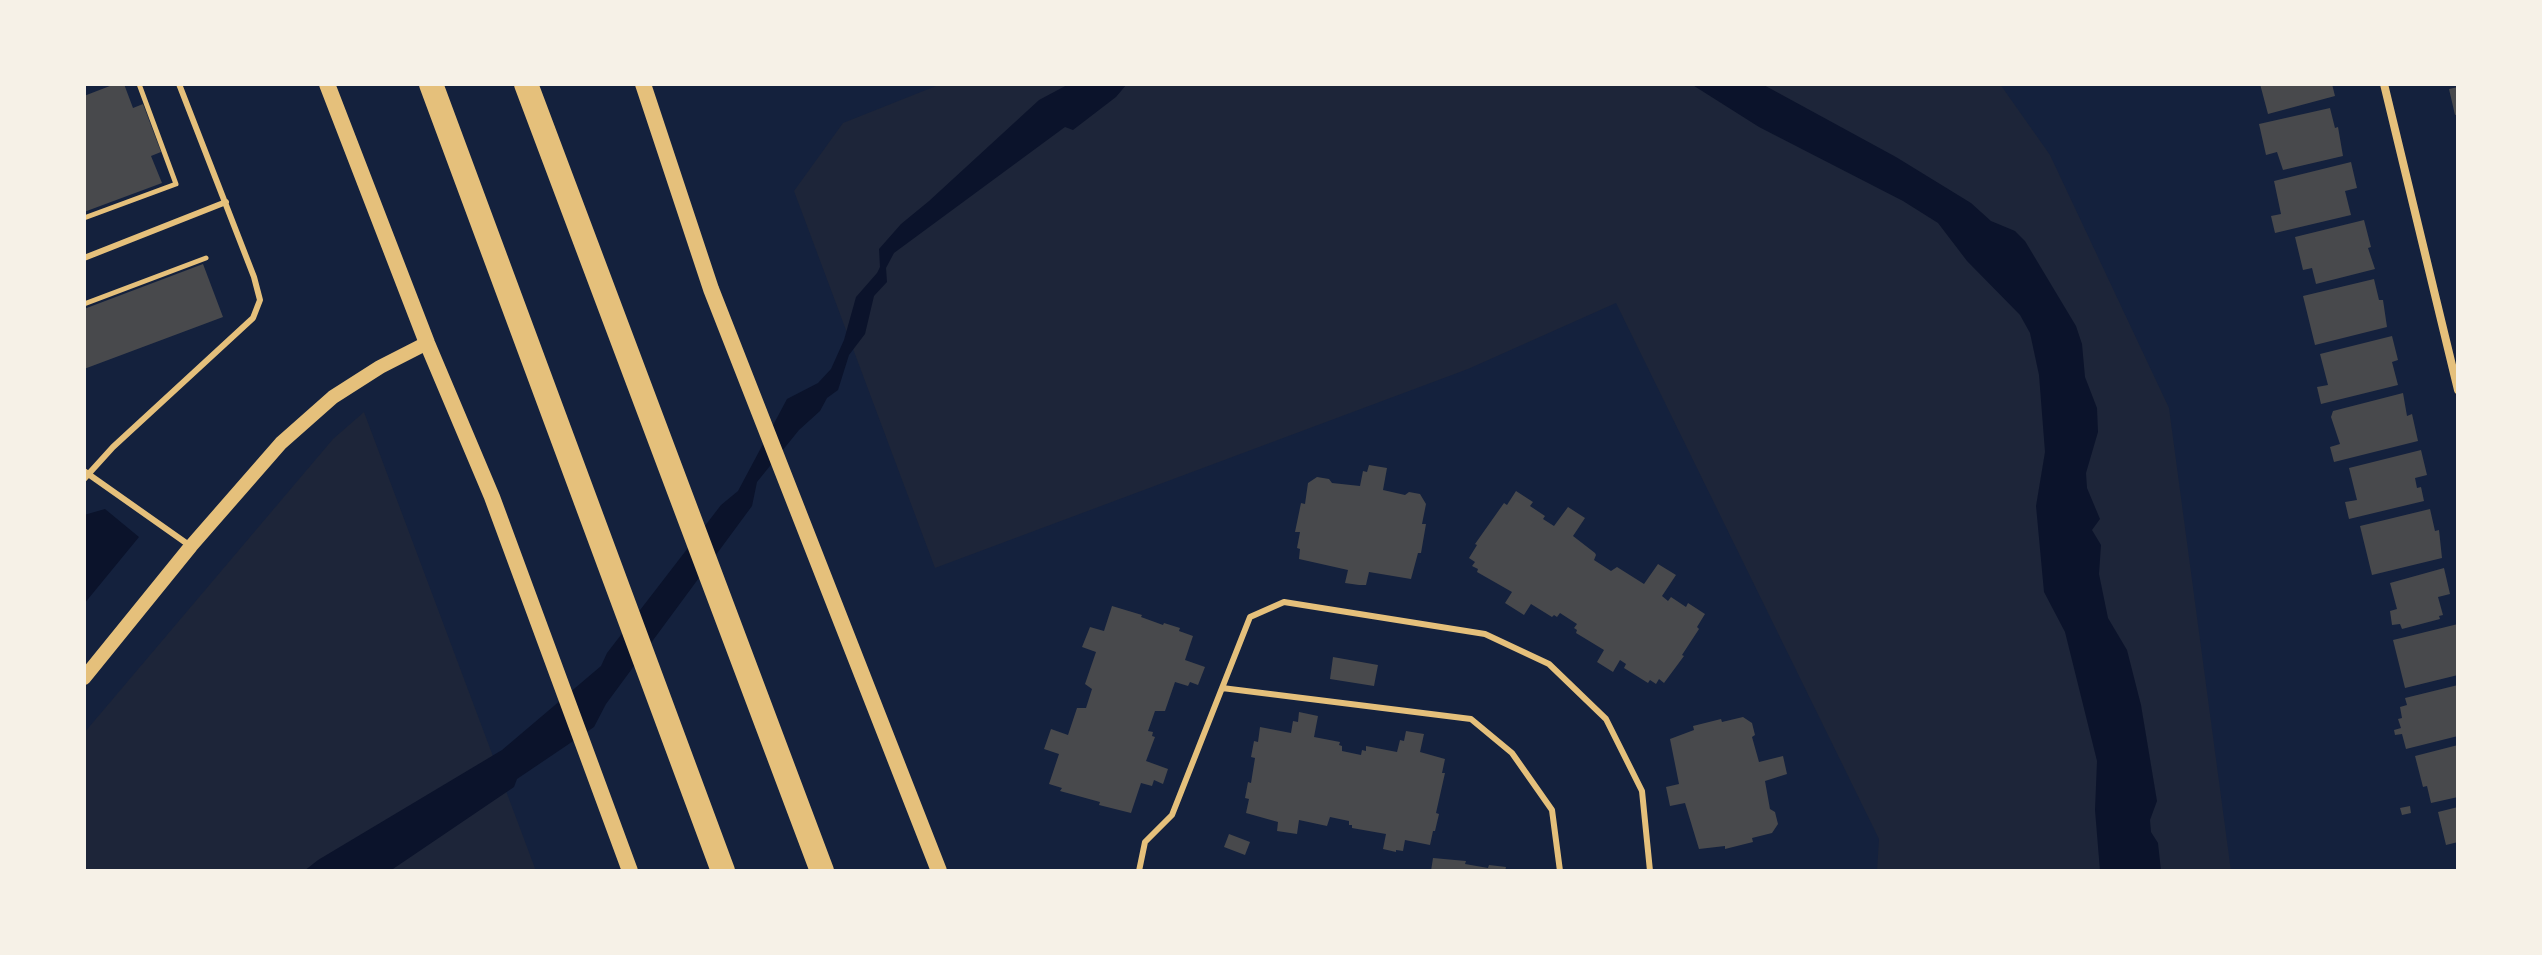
<!DOCTYPE html>
<style>
body{margin:0}
#map{position:relative;width:2542px;height:955px;overflow:hidden;background:#14213d;font-family:"Golos Text",sans-serif}
canvas{display:block}
.frame{position:absolute;inset:0;border:86px solid #f6f1e7;pointer-events:none}
</style>
<div id="map">
<canvas width="2542" height="955"></canvas>
<div class="frame"></div>
</div>
<script>
const g = document.querySelector('canvas').getContext('2d');
g.lineJoin = 'round';
function paint(path, color) {
  g.fillStyle = color;
  g.fill(path, 'evenodd');
}
function trace(path, color, width, dash) {
  g.strokeStyle = color;
  g.lineWidth = width;
  g.lineCap = dash ? 'butt' : 'round';
  g.setLineDash(dash || []);
  g.stroke(path);
}
const green = new Path2D(`
 M 941,84 L 2000,84 L 2050,155 L 2169,408 L 2231,871 L 1877,871 L 1879,839 L 1616,303 L 1468,369 L 935,568 L 794,191 L 843,123 Z
 M 364,412 L 536,871 L 84,871 L 84,733 L 333,439 Z`);
const water = new Path2D(`
 M 1069,84 L 1127,84 L 1116,97 L 1073,130 L 1065,127 L 894,253 L 886,268 L 887,282 L 874,296 L 865,334 L 849,355 L 838,390 L 827,398 L 820,411 L 799,430 L 757,482 L 752,506 L 606,704 L 594,727 L 517,779 L 514,787 L 390,871 L 304,871 L 318,860 L 502,750 L 601,666 L 607,653 L 721,505 L 738,491 L 787,399 L 818,383 L 831,369 L 844,340 L 856,297 L 877,273 L 880,267 L 879,249 L 901,224 L 929,201 L 1039,100 Z
 M 1691,84 L 1762,84 L 1896,157 L 1971,203 L 1991,221 L 2015,231 L 2025,241 L 2076,326 L 2082,344 L 2085,377 L 2097,408 L 2098,432 L 2086,473 L 2087,488 L 2100,519 L 2092,530 L 2101,545 L 2099,574 L 2108,618 L 2127,650 L 2141,705 L 2157,801 L 2150,820 L 2151,832 L 2158,843 L 2161,871 L 2100,871 L 2095,810 L 2097,761 L 2065,632 L 2044,592 L 2036,506 L 2045,452 L 2039,375 L 2030,333 L 2020,315 L 1967,261 L 1938,223 L 1903,201 L 1759,127 Z
 M 105,509 L 139,537 L 84,604 L 84,515 Z`);
const building = new Path2D(`
 M 115,84 L 124,84 L 133,108 L 143,104 L 161,152 L 151,156 L 162,183 L 84,212 L 84,96 Z
 M 2260,84 L 2332,84 L 2335,96 L 2268,114 Z
 M 2458,87 L 2458,114 L 2455,115 L 2449,89 Z
 M 2330,108 L 2335,128 L 2338,127 L 2343,156 L 2283,170 L 2277,152 L 2266,155 L 2259,124 Z
 M 2351,162 L 2357,188 L 2345,191 L 2351,215 L 2275,233 L 2271,216 L 2281,214 L 2274,181 Z
 M 2364,220 L 2371,247 L 2368,248 L 2375,269 L 2316,284 L 2312,268 L 2303,270 L 2295,237 Z
 M 203,264 L 223,317 L 84,369 L 84,309 Z
 M 2374,279 L 2379,300 L 2383,300 L 2387,327 L 2315,345 L 2303,296 Z
 M 2392,336 L 2398,360 L 2392,362 L 2398,385 L 2321,404 L 2317,387 L 2328,385 L 2320,354 Z
 M 2403,393 L 2407,416 L 2412,414 L 2418,441 L 2334,462 L 2330,447 L 2340,444 L 2331,417 L 2333,411 Z
 M 2421,450 L 2427,475 L 2415,478 L 2417,488 L 2421,487 L 2424,501 L 2349,519 L 2345,502 L 2357,500 L 2349,468 Z
 M 1369,465 L 1387,468 L 1383,490 L 1405,495 L 1409,492 L 1420,494 L 1426,504 L 1422,524 L 1426,524 L 1421,553 L 1418,553 L 1411,579 L 1369,572 L 1366,585 L 1359,585 L 1345,583 L 1348,570 L 1299,559 L 1300,549 L 1297,548 L 1300,532 L 1295,532 L 1301,503 L 1305,504 L 1308,483 L 1317,477 L 1329,479 L 1332,483 L 1360,486 L 1363,471 L 1367,472 Z
 M 1516,491 L 1533,502 L 1530,506 L 1545,516 L 1543,519 L 1554,526 L 1568,507 L 1585,518 L 1573,536 L 1595,553 L 1596,555 L 1594,560 L 1611,571 L 1617,567 L 1644,584 L 1658,564 L 1676,575 L 1662,596 L 1668,601 L 1671,597 L 1686,607 L 1688,603 L 1705,614 L 1697,627 L 1699,629 L 1682,655 L 1684,656 L 1664,683 L 1659,679 L 1656,684 L 1650,680 L 1648,683 L 1624,668 L 1626,664 L 1620,660 L 1613,672 L 1597,662 L 1604,650 L 1576,633 L 1577,630 L 1574,628 L 1577,624 L 1560,613 L 1557,617 L 1554,615 L 1552,617 L 1531,604 L 1524,615 L 1505,603 L 1512,592 L 1477,572 L 1478,569 L 1472,566 L 1475,562 L 1469,558 L 1477,545 L 1475,544 L 1504,503 L 1507,505 Z
 M 2430,509 L 2435,531 L 2439,530 L 2442,558 L 2372,575 L 2360,526 Z
 M 2444,568 L 2450,594 L 2438,597 L 2443,615 L 2439,616 L 2440,619 L 2402,629 L 2400,624 L 2392,625 L 2390,611 L 2397,609 L 2390,583 Z
 M 1112,606 L 1142,615 L 1141,617 L 1163,625 L 1164,623 L 1180,628 L 1179,631 L 1193,636 L 1185,660 L 1205,667 L 1198,685 L 1190,682 L 1188,686 L 1175,682 L 1165,711 L 1155,711 L 1148,731 L 1153,732 L 1152,736 L 1155,737 L 1146,761 L 1168,769 L 1163,784 L 1154,780 L 1152,786 L 1141,783 L 1131,813 L 1099,805 L 1100,802 L 1060,791 L 1062,788 L 1049,784 L 1059,754 L 1044,749 L 1051,729 L 1068,735 L 1077,708 L 1086,708 L 1092,689 L 1085,684 L 1096,652 L 1082,647 L 1090,627 L 1104,631 Z
 M 2458,624 L 2458,675 L 2405,688 L 2393,640 Z
 M 1333,657 L 1378,665 L 1374,686 L 1330,679 Z
 M 2458,685 L 2458,736 L 2406,749 L 2402,734 L 2395,735 L 2394,730 L 2401,728 L 2398,719 L 2402,718 L 2400,707 L 2407,705 L 2405,698 Z
 M 1299,712 L 1318,716 L 1314,737 L 1340,742 L 1339,745 L 1342,746 L 1342,751 L 1361,755 L 1362,750 L 1366,751 L 1366,746 L 1397,752 L 1400,740 L 1404,741 L 1406,731 L 1424,734 L 1420,752 L 1445,759 L 1442,773 L 1445,773 L 1436,813 L 1439,814 L 1435,831 L 1433,831 L 1430,845 L 1405,840 L 1403,851 L 1396,850 L 1396,852 L 1383,849 L 1386,834 L 1352,828 L 1352,825 L 1349,825 L 1349,821 L 1330,817 L 1327,826 L 1299,820 L 1297,834 L 1277,831 L 1278,822 L 1246,813 L 1249,799 L 1245,798 L 1248,782 L 1251,783 L 1255,758 L 1251,757 L 1254,741 L 1258,742 L 1260,727 L 1291,733 L 1293,721 L 1298,722 Z
 M 1743,717 L 1752,723 L 1755,735 L 1752,737 L 1759,762 L 1783,756 L 1787,774 L 1765,781 L 1770,809 L 1775,812 L 1778,824 L 1772,833 L 1752,838 L 1753,842 L 1725,849 L 1725,846 L 1699,849 L 1685,803 L 1670,806 L 1666,787 L 1679,784 L 1670,739 L 1694,730 L 1693,726 L 1721,719 L 1722,722 Z
 M 2458,745 L 2458,797 L 2431,803 L 2427,786 L 2423,787 L 2415,756 Z
 M 2410,806 L 2411,813 L 2402,815 L 2400,808 Z
 M 2458,807 L 2458,842 L 2446,845 L 2438,812 Z
 M 1229,834 L 1250,842 L 1245,855 L 1224,847 Z
 M 1433,858 L 1466,861 L 1465,864 L 1488,868 L 1489,865 L 1506,867 L 1505,871 L 1431,871 Z`);
const path = new Path2D(`
 M 84,218 L 176,184 L 139,84
 M 84,304 L 206,258`);
const service = new Path2D(`
 M 84,258 L 226,202
 M 84,471 L 189,545
 M 84,479 L 113,447 L 253,318 L 260,300 L 254,277 L 179,84
 M 1222,688 L 1471,719 L 1512,753 L 1552,810 L 1560,871
 M 1139,871 L 1145,842 L 1172,815 L 1250,617 L 1284,602 L 1485,634 L 1549,664 L 1606,719 L 1642,791 L 1650,871`);
const minor = new Path2D(`
 M 2384,84 L 2458,390`);
const tertiary = new Path2D(`
 M 84,678 L 191,546 L 281,443 L 333,397 L 380,367 L 427,343`);
const secondary = new Path2D(`
 M 327,84 L 427,343 L 492,497 L 630,871
 M 643,84 L 711,289 L 939,871`);
const motorway = new Path2D(`
 M 431,84 L 723,871
 M 526,84 L 822,871`);
paint(green, '#1d2539');
paint(water, '#0b132b');
paint(building, '#48494c');
trace(path, '#e5c07b', 5);
trace(service, '#e5c07b', 6);
trace(minor, '#e5c07b', 8);
trace(tertiary, '#e5c07b', 14);
trace(secondary, '#e5c07b', 16);
trace(motorway, '#e5c07b', 24);
</script>
